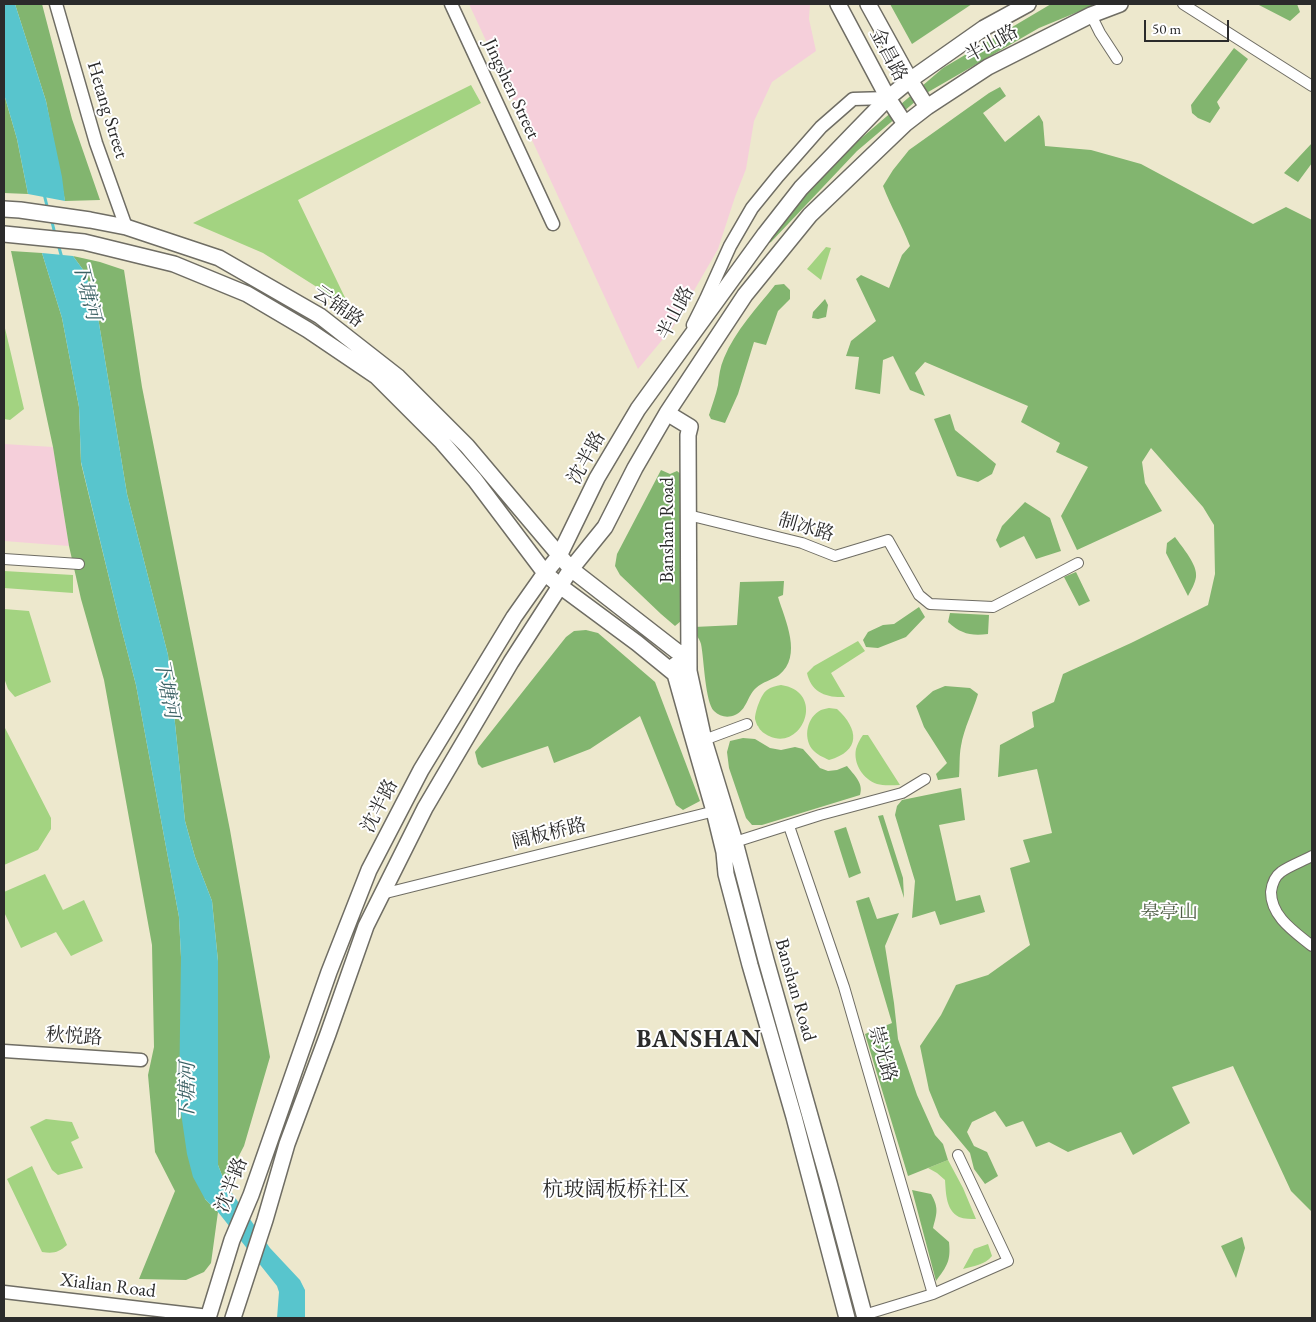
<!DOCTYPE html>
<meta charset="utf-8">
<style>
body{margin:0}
#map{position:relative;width:1316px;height:1322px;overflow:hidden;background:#ede8cd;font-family:"EB Garamond",serif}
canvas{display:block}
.frame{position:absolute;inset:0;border:5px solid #2b2b2b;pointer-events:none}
.scale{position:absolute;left:1144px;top:20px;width:85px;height:22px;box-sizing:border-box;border:2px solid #2b2b2b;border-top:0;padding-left:6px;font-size:15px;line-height:18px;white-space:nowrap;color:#2b2b2b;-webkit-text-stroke:4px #fff;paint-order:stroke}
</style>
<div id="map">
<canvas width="1316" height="1322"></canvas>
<div class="frame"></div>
<div class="scale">50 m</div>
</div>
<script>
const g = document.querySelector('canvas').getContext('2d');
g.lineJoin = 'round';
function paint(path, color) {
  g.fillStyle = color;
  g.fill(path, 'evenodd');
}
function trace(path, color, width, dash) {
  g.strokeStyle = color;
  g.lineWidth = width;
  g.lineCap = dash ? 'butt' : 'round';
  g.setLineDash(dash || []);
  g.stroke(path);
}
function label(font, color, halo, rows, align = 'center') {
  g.font = font + ' "EB Garamond","Noto Serif SC",serif';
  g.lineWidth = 4;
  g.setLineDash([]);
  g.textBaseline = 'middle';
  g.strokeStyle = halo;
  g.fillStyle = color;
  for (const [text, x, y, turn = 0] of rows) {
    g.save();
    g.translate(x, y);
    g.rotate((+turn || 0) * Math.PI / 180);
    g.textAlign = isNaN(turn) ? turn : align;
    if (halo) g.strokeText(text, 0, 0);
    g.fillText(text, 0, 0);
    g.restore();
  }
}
const built = new Path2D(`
 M 469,4 L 810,4 L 809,19 L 816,51 L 772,82 L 754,121 L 746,169 L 735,197 L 718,249 L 673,327 L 638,369 Z
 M 4,444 L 53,447 L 69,546 L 4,541 Z`);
const green = new Path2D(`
 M 471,85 L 481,103 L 298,200 L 350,308 L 263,253 L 193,223 Z
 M 826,247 L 831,248 L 821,280 L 807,269 Z
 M 4,324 L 24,409 L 10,420 L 4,419 Z
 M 4,571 L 73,575 L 73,593 L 4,588 Z
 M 4,609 L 29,611 L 51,682 L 15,697 L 8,689 L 4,678 Z
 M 858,641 L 865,651 L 831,673 L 845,697 C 826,698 811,692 807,673 L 814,666 Z
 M 781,685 C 827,692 802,752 769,736 C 765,734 760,731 758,726 C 757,726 755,719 755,719 C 755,712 761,694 767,690 C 771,687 776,686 781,685 Z
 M 829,708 L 837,709 C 859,729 861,751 829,760 C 823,757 817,755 812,749 C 803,737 807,717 821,710 C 823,709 826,709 829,708 Z
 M 4,726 L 51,818 L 51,829 L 38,850 L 4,865 Z
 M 863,735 L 868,735 L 900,785 C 893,785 884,786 877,784 C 863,779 853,764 856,749 C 857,745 860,739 863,735 Z
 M 45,874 L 63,910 L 84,900 L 103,941 L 71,956 L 56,932 L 21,948 L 4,912 L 4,892 Z
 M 46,1119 L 72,1122 L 79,1138 L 71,1142 L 83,1168 L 58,1175 L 52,1170 L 30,1127 Z
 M 948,1160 L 963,1188 L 976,1219 C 971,1219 964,1219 959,1217 C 946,1210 946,1194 945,1180 L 937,1173 L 928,1168 Z
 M 32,1166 L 67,1245 C 59,1252 54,1254 42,1252 L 7,1179 Z
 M 988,1244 L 992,1256 C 985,1265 973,1266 963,1269 L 974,1249 Z`);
const forest = new Path2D(`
 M 15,4 L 42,4 L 72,119 L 100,200 L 65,201 L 46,101 Z
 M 890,4 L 972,4 L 912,44 Z
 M 1051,4 L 1097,4 L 1039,28 L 923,95 L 857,151 L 771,242 L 763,246 L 830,165 L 943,68 Z
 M 1257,4 L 1297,4 L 1300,12 L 1290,21 Z
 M 1234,48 L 1248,59 L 1217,102 L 1220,108 L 1210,123 L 1198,118 L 1192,113 L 1191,105 Z
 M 1000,87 L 1006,96 L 983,113 L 1005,142 L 1039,115 L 1043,122 L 1045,146 L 1091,150 L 1141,164 L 1253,224 L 1286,207 L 1312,220 L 1312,1212 L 1291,1191 L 1233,1066 L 1172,1087 L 1190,1123 L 1133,1155 L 1121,1132 L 1068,1152 L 1049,1142 L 1036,1147 L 1023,1121 L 1006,1127 L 995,1111 L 972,1122 L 967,1132 L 974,1146 L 987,1152 L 998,1176 L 985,1184 L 974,1169 L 970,1153 L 940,1117 L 929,1090 L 920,1046 L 941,1015 L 956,985 L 988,975 L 1030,945 L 1010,868 L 1030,862 L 1023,840 L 1052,833 L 1037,769 L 998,777 L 1000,745 L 1034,727 L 1032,712 L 1054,702 L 1063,674 L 1131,643 L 1208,605 L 1215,574 L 1214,525 L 1203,507 L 1151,448 L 1142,462 L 1145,483 L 1162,511 L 1077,550 L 1061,516 L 1088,467 L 1056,452 L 1060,443 L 1021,422 L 1028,406 L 925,362 L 915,373 L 925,396 L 910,390 L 893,356 L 883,360 L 880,394 L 855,389 L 859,357 L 846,356 L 851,341 L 876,321 L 856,279 L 861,275 L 889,288 L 902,255 L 910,246 C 902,225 891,207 883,186 L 893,170 L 909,150 L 989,93 Z
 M 4,94 L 17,139 L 28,194 L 4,193 Z
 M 1312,143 L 1312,163 L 1298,182 L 1284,173 Z
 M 11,251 L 42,253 L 62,318 L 79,407 L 81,463 L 121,627 L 136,685 L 179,917 L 181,957 L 205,1199 L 218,1212 L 211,1263 L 204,1272 L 186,1280 L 139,1279 L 175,1191 L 155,1152 L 148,1075 L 154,1047 L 152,945 L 104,680 L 81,599 L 69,546 L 53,447 Z
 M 73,256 L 100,262 L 124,270 L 142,387 L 230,830 L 270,1057 L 244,1146 L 225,1183 L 218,1165 L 218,961 L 212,901 L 195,857 L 185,821 L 168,655 L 127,494 L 95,299 L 84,271 Z
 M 784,284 L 790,290 L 790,299 L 778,311 L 766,345 L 754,342 L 738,394 L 725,423 L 711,419 L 709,415 C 712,405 716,395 718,385 C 719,376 720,367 724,358 C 735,331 757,308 775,285 Z
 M 825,299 L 828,305 L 826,317 L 818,319 L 812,318 L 813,312 Z
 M 950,414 L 955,430 L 996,464 L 992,474 L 978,482 L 957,476 L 934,419 Z
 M 661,470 L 670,474 L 677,471 L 683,476 L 685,616 L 681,621 L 675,626 L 661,614 L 620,575 L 615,566 L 617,554 Z
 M 1025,502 L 1050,518 L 1061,551 L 1036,559 L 1024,536 L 1000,548 L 996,540 L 1002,526 Z
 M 1175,537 C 1182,547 1198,565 1196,577 C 1195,584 1191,590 1188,596 L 1166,553 L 1167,543 Z
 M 1076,572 L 1090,601 L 1079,606 L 1064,577 Z
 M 784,581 L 783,595 L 778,597 C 785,620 803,656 779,675 C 772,680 762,682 756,688 C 747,696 747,710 735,715 C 728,718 720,717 714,711 C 705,702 704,658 701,644 C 699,637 695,635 694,627 L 737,625 L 740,582 Z
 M 919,607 L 925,617 L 906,637 L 878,648 L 866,647 L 863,640 L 868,632 L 883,625 L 894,624 Z
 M 950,613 L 989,615 L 988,634 C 971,636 961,634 948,622 Z
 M 586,630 L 598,633 L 655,682 L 700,801 L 683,810 L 676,805 L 640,716 L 590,749 L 554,763 L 548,746 L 482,768 L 478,764 L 475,752 L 566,637 L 574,631 Z
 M 945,686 L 970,688 L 978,694 C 973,711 964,728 961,746 C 959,756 960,767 959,777 L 938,780 L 936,774 L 947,763 L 924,727 L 916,706 L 933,691 Z
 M 743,738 L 755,739 L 770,748 L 781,750 L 795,747 L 803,749 L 820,768 L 828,771 L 837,770 L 847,766 C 854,775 864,783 860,795 L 762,825 L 752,825 L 746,818 L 729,768 L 727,752 L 730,741 Z
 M 961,788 L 965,820 L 939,825 L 956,901 L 980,895 L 985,912 L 940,925 L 935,911 L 912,918 L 915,881 L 895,815 L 897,806 L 902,800 Z
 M 883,815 L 903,878 L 904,898 L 878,816 Z
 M 846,827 L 861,873 L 849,878 L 834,831 Z
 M 869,897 L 877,919 L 899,913 L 885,946 L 894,1003 L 898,1039 L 917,1095 L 935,1135 L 943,1144 L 948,1160 L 908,1176 L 865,1034 L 892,1023 L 856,901 Z
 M 912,1190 L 931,1194 C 939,1208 937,1213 933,1228 L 949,1242 C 951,1261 947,1266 936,1281 Z
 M 1242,1237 L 1245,1248 L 1236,1278 L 1221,1246 Z`);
const water = new Path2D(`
 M 4,4 L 15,4 L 46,101 L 62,177 L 65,201 L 28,194 L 17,139 L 4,94 Z
 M 42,253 L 73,256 L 84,271 L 95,299 L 127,494 L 168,655 L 185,821 L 195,857 L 212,901 L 218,961 L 218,1165 L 225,1183 L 270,1248 L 300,1280 L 305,1290 L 305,1318 L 277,1318 L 279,1292 L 277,1286 L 218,1212 L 205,1199 L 193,1177 L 187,1154 L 179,1099 L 181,957 L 179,917 L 136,685 L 121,627 L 81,462 L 79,407 L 62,318 Z`);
const stream = new Path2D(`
 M 44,194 L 48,210
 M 51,218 L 55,234
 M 58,244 L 62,258`);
const minor = new Path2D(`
 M 1183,4 L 1312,86
 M 1091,15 L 1100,33 L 1117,59
 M 688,515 L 802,543 L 835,556 L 888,540 L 919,595 L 930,604 L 993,607 L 1078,563
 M 4,559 L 79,564
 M 704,740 L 747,724
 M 789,826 L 844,987 L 933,1294
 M 735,842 L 820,815 L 902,793 L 925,779
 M 1312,856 C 1303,861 1289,866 1281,872 C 1274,877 1272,884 1271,892 C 1271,917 1295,932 1312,946
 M 382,894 L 719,810
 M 864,1315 L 933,1294 L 1008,1261 L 958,1155`);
const tertiary = new Path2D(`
 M 56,4 L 96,143 L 126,227
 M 451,4 L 553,224
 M 693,325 L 706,299 L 730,246 L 752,208 L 778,176 L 821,127 L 853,99 L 888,98
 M 4,1051 L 141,1060
 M 4,1292 L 209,1316`);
const secondary = new Path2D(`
 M 838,4 L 888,98 L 905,124
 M 868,4 L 910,80 L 927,107
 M 4,209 L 20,210 L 90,220 L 126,227 L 219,258 L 320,316 L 398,377 L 467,446 L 571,569 L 688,660
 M 4,234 L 84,242 L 174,264 L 247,294 L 308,330 L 376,376 L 442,442 L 475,480 L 545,573 L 560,586 L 637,643 L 675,674 L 689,671
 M 667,413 L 690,427 L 688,435 L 689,671 L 704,740 L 735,842 L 766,960 L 829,1183 L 865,1318
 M 675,665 L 675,674 L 691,731 L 714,811 L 724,852 L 726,874 L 750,965 L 794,1117 L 847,1318
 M 208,1318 L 232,1240 L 251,1195 L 329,972 L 369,870 L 421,770 L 514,617 L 545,573 L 559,556 L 597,478 L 638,409 L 765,234 L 801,188 L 853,134 L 888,98 L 910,80 L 984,28 L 1028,4
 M 233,1318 L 265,1220 L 287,1144 L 328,1034 L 366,926 L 425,808 L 511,662 L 571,569 L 605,527 L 635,468 L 667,413 L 745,295 L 810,215 L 905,124 L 927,107 L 988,67 L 1091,15 L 1120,4`);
const streetNames = [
 ["半山路",992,44,-29],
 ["金昌路",888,55,62],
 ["Jingshen Street",511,89,65],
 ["Hetang Street",107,110,73],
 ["云锦路",338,307,35],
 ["半山路",676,313,-63],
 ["沈半路",587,458,-61],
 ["制冰路",806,528,16],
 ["Banshan Road",668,530,-90],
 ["沈半路",380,806,-63],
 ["阔板桥路",549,834,-14],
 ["Banshan Road",795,990,74],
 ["秋悦路",74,1037,4],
 ["崇光路",882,1054,74],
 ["沈半路",232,1185,-69],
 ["Xialian Road",108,1286,7]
];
const parkNames = [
 ["皋亭山",1169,913]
];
const waterNames = [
 ["下塘河",86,291,76],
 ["下塘河",166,689,79],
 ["下塘河",188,1092,-89]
];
const quarterNames = [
 ["杭玻阔板桥社区",616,1190]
];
const districtNames = [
 ["BANSHAN",699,1040]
];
paint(built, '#f5cfda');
paint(green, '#a3d381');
paint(forest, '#82b56f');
paint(water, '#58c5cd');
trace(stream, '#58c5cd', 3);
trace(minor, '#6f6d64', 12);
trace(tertiary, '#6f6d64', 15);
trace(secondary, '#6f6d64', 18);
trace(minor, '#fff', 10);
trace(tertiary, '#fff', 12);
trace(secondary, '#fff', 15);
label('19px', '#2b2b2b', '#fff', streetNames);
label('19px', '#4f5d45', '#fff', parkNames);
label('italic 20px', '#3b6164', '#fff', waterNames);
label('21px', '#2b2b2b', '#fff', quarterNames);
g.letterSpacing = '1px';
label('bold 24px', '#2b2b2b', '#fff', districtNames);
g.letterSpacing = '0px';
</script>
